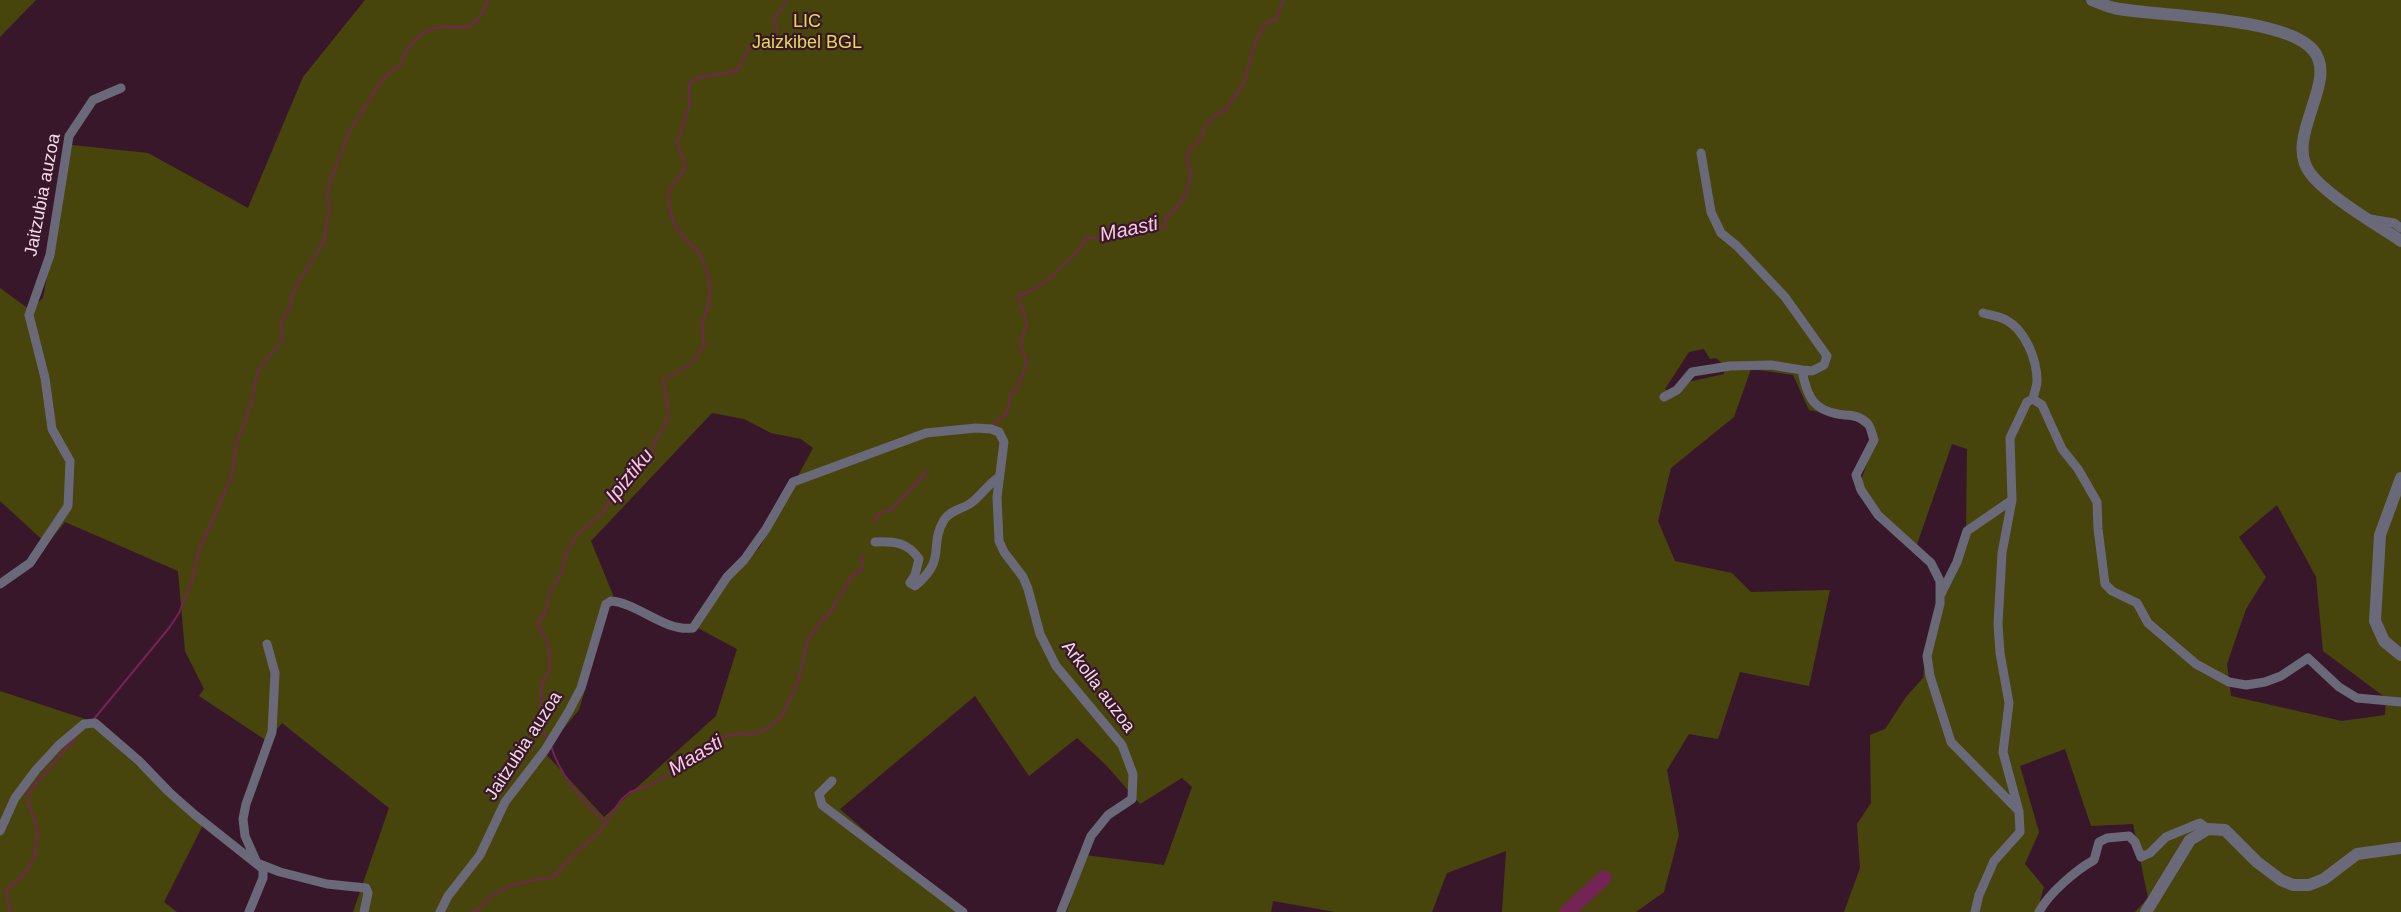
<!DOCTYPE html>
<style>
body{margin:0}
canvas{display:block;background:#39172b}
</style>
<canvas width="2401" height="912"></canvas>
<script>
const g = document.querySelector('canvas').getContext('2d');
g.lineJoin = 'round';
function paint(path, color) {
  g.fillStyle = color;
  g.fill(path, 'evenodd');
}
function trace(path, color, width, dash) {
  g.strokeStyle = color;
  g.lineWidth = width;
  g.lineCap = dash ? 'butt' : 'round';
  g.setLineDash(dash || []);
  g.stroke(path);
}
function label(font, color, halo, rows, align = 'center') {
  g.font = font + ' Helvetica,sans-serif';
  g.lineWidth = 4.5;
  g.setLineDash([]);
  g.textBaseline = 'middle';
  g.strokeStyle = halo;
  g.fillStyle = color;
  for (const [text, x, y, turn = 0] of rows) {
    g.save();
    g.translate(x, y);
    g.rotate((+turn || 0) * Math.PI / 180);
    g.textAlign = isNaN(turn) ? turn : align;
    if (halo) g.strokeText(text, 0, 0);
    g.fillText(text, 0, 0);
    g.restore();
  }
}
const green = new Path2D(`
 M 0,0 L 36,0 L 0,37 Z
 M 365,0 L 2401,0 L 2401,912 L 2135,912 L 2148,898 L 2133,824 L 2091,826 L 2065,749 L 2020,766 L 2039,832 L 2025,864 L 2044,887 L 2037,912 L 1844,912 L 1860,868 L 1857,824 L 1871,803 L 1870,735 L 1885,729 L 1906,697 L 1923,678 L 1929,630 L 1966,537 L 1967,449 L 1952,444 L 1915,550 L 1859,487 L 1876,435 L 1853,419 L 1809,410 L 1793,375 L 1751,369 L 1734,417 L 1671,468 L 1658,521 L 1675,561 L 1732,573 L 1751,592 L 1830,590 L 1809,686 L 1740,672 L 1718,739 L 1689,734 L 1667,770 L 1679,835 L 1664,892 L 1636,912 L 1502,912 L 1506,851 L 1447,873 L 1432,912 L 1335,912 L 1273,901 L 1271,912 L 1067,912 L 1085,855 L 1164,865 L 1192,787 L 1182,778 L 1140,804 L 1106,765 L 1077,738 L 1029,776 L 975,696 L 840,809 L 918,877 L 965,912 L 353,912 L 389,808 L 282,723 L 267,741 L 199,696 L 204,689 L 185,651 L 178,571 L 65,522 L 47,544 L 0,501 L 0,288 L 30,310 L 43,298 L 72,145 L 148,153 L 248,208 L 303,77 ZM 1704,349 L 1710,359 L 1716,358 L 1724,365 L 1724,374 L 1688,382 L 1674,395 L 1665,389 L 1689,352 ZM 712,413 L 744,419 L 771,433 L 801,439 L 813,448 L 760,547 L 729,581 L 696,627 L 737,649 L 716,716 L 604,817 L 544,752 L 579,710 L 613,595 L 591,541 ZM 2277,505 L 2316,577 L 2323,651 L 2386,698 L 2385,715 L 2342,721 L 2231,696 L 2227,664 L 2246,609 L 2266,577 L 2239,537 Z
 M 0,691 L 85,719 L 203,825 L 164,902 L 177,912 L 0,912 Z`);
const stream = new Path2D(`
 M 785,3 L 787,0
 M 1202,135 C 1203,123 1217,113 1227,109 C 1229,100 1237,95 1242,86 C 1250,71 1254,19 1276,20 L 1283,0
 M 992,425 L 1007,413 L 1011,394 L 1018,387 L 1027,362 L 1020,344 L 1027,324 L 1018,296 C 1024,292 1030,292 1036,288 C 1048,280 1081,251 1086,238 L 1101,238 L 1122,228 L 1144,231 L 1165,227 L 1166,216 C 1179,209 1193,185 1190,170 C 1189,164 1185,162 1187,156 C 1189,146 1198,145 1201,137
 M 875,522 L 878,513 L 891,510 L 928,470
 M 94,719 L 169,628 L 179,613 L 192,580 L 199,550 L 231,478 L 236,445 L 251,403 L 258,370 L 282,340 L 281,323 L 291,305 L 290,300 L 297,284 L 324,241 L 329,208 L 327,196 L 330,181 L 348,134 L 380,83 L 388,74 L 401,64 C 404,48 423,27 442,27 C 451,27 462,28 471,26 L 481,15 L 488,0
 M 548,740 L 540,727 L 543,709 L 541,706 L 541,689 L 543,680 L 550,670 C 548,662 552,655 548,645 C 545,636 538,630 538,621 L 544,614 L 550,591 L 561,574 L 567,551 L 578,534 L 603,512 L 617,487 L 629,473 L 646,461 L 652,453 L 655,441 L 665,425 L 668,412 L 663,380 L 691,364 L 704,346 L 702,325 L 710,298 L 709,278 L 700,254 L 678,231 L 671,215 L 668,197 L 670,189 L 686,167 L 677,143 L 689,107 L 689,84 C 701,71 731,77 739,68 C 743,62 745,52 749,46 L 774,39 L 777,27 L 773,20 L 784,5
 M 551,746 C 560,776 584,803 606,823
 M 10,912 L 6,890 L 23,875 L 34,859 L 38,832 L 29,804 L 28,793 L 76,737
 M 472,912 C 482,910 485,900 493,895 C 512,883 531,879 552,878 L 575,853 L 599,832 L 621,800 L 630,792 L 652,784 L 683,766 L 722,737 L 741,733 L 751,735 L 767,729 L 782,716 L 798,681 L 808,639 L 821,621 L 829,614 L 853,574 L 861,571 L 863,556`);
const river = new Path2D(`
 M 1567,912 L 1604,878`);
const minor = new Path2D(`
 M 1701,153 L 1711,212 L 1721,233 L 1737,246 L 1785,297 L 1827,356 L 1824,365 L 1812,371 L 1802,370
 M 2370,219 L 2394,223 L 2401,228
 M 1983,313 C 1990,315 1999,316 2006,320 C 2025,330 2037,359 2037,381 C 2037,386 2034,393 2033,399 L 2027,402 L 2010,438 L 2012,500 L 2002,553 L 1998,624 L 2000,653 L 2009,703 L 2003,752 L 2018,808
 M 1664,397 L 1677,390 L 1692,372 L 1730,366 L 1771,365 L 1802,370 C 1807,398 1814,412 1845,415 C 1853,415 1861,417 1867,423 C 1871,426 1872,435 1874,440 L 1856,475 L 1861,490 L 1878,515 L 1931,563 L 1940,581 L 1940,604 L 1927,656 L 1930,676 L 1951,742 L 2019,811 L 2020,832 L 1994,861 L 1979,895 L 1975,912
 M 2033,399 L 2042,405 L 2062,449 L 2078,469 L 2097,502 L 2098,529 L 2105,584 L 2112,591 L 2137,603 L 2148,623 L 2196,664 L 2229,682 L 2246,685 L 2265,682 L 2281,676 L 2308,658 L 2339,687 L 2357,698 L 2401,702
 M 875,542 C 893,541 908,542 919,559 L 915,575 L 910,583 L 915,586 C 948,558 928,547 944,520 C 950,510 963,509 971,503 C 981,496 987,485 999,477
 M 0,584 L 30,563 L 68,506 L 70,461 L 52,429 L 45,378 L 29,315 L 50,255 L 69,136 L 93,100 L 121,88
 M 1941,594 L 1957,562 L 1967,531 L 2012,500
 M 267,644 L 275,673 L 272,732 L 246,804 L 243,819 L 245,836 L 257,863 L 280,872 L 327,884 L 366,888 L 368,893 L 364,912
 M 832,781 L 819,794 L 822,805 L 963,912
 M 0,831 L 15,798 L 36,770 L 59,745 L 84,724 L 95,723 L 139,761 L 169,792 L 195,815 L 263,869 L 263,878 L 249,912
 M 440,912 L 448,896 L 480,855 L 505,802 L 545,750 L 569,711 L 581,688 L 606,604 L 611,601 C 638,603 664,632 693,628 L 727,577 L 744,560 L 766,529 L 793,482 L 926,433 L 976,428 L 991,429 L 999,432 L 1004,442 L 997,497 L 999,541 L 1004,552 L 1023,577 L 1028,589 L 1040,634 L 1056,666 L 1122,745 L 1133,774 L 1132,799 L 1108,815 L 1091,836 L 1061,912
 M 2039,912 C 2048,894 2076,870 2094,860 L 2099,842 L 2107,838 L 2129,836 L 2135,842 L 2141,857 L 2150,853 L 2166,837 L 2200,823 L 2208,829`);
const tertiary = new Path2D(`
 M 2092,0 C 2099,3 2106,6 2114,8 C 2158,17 2284,16 2313,50 C 2340,81 2283,137 2310,173 C 2327,196 2376,224 2401,241
 M 2401,478 L 2380,535 L 2375,621 L 2384,641 L 2401,655
 M 2146,912 L 2190,840 L 2208,829 L 2225,830 L 2257,862 L 2281,880 L 2293,885 L 2309,885 L 2324,879 L 2357,854 L 2401,848`);
const parkNames = [
 ["LIC",807,22],
 ["Jaizkibel BGL",807,43]
];
const streetNames = [
 ["Jaitzubia auzoa",43,195,-79],
 ["Arkolla auzoa",1098,687,53],
 ["Jaitzubia auzoa",524,746,-57]
];
const waterNames = [
 ["Maasti",1129,230,-12],
 ["Ipiztiku",630,476,-51],
 ["Maasti",696,756,-31]
];
paint(green, '#47450c');
trace(stream, '#742355', 2);
trace(river, '#742355', 15);
trace(minor, '#69697a', 9);
trace(tertiary, '#69697a', 12);
label('18px', '#e3dc52', '#39172b', parkNames);
label('18px', '#f1d9e5', '#39172b', streetNames);
label('italic 20px', '#f9c9e2', '#39172b', waterNames);
</script>
